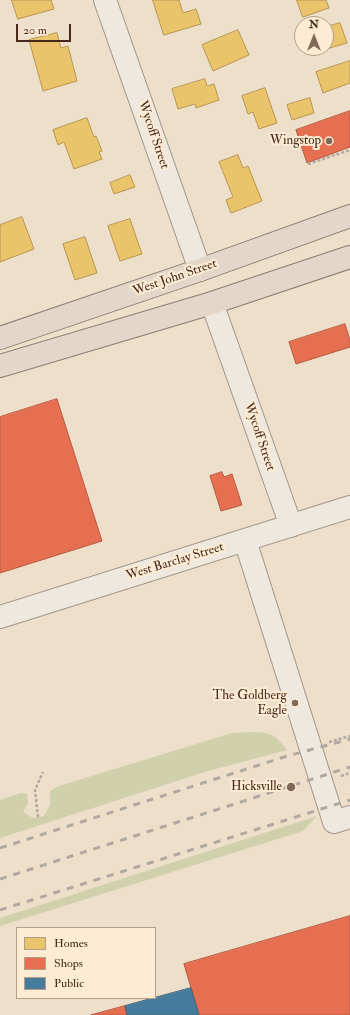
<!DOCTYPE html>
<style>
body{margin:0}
#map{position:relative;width:350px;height:1015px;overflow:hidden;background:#eddfca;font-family:"IM FELL Double Pica",serif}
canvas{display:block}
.legend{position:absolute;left:16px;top:927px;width:140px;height:72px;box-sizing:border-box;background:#fdecd3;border:1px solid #b49e8a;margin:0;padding:5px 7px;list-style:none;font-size:12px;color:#46291c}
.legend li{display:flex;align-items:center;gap:8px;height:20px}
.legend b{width:20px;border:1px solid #b49e8a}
.north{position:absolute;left:294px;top:16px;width:40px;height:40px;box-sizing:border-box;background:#fdecd3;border:1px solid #b49e8a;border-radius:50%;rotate:0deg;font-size:11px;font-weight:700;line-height:16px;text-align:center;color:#46291c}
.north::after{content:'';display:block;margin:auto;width:14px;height:18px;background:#806959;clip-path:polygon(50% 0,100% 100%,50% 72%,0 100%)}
.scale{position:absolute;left:16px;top:24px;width:55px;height:18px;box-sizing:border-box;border:2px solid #46291c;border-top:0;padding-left:5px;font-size:12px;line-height:14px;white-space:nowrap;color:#46291c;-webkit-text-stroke:3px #fdecd3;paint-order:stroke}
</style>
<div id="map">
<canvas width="350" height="1015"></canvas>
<ul class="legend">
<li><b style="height:11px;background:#e9c46a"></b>Homes</li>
<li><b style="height:11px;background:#e76f51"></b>Shops</li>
<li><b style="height:11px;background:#457b9d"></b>Public</li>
</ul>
<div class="north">N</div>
<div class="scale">20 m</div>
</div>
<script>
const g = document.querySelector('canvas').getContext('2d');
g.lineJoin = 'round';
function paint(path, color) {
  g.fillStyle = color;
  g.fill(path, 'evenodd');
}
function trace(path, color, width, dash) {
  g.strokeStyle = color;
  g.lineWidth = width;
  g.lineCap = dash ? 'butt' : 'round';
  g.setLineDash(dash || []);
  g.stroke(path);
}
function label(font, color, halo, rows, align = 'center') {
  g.font = font + ' "IM FELL Double Pica",serif';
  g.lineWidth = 4;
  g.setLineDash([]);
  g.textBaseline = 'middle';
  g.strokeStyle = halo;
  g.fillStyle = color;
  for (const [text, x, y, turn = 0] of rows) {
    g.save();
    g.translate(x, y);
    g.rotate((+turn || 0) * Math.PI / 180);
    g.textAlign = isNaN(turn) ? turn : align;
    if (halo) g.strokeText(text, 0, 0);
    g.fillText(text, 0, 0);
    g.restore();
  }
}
const green = new Path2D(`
 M 250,732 C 270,732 275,734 287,750 L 208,771 L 0,838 L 0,800 L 21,793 L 27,794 L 28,803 L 23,812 L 33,818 L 44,816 L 50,805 L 50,791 L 59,786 L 232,733 Z
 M 317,816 L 303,831 L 0,926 L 0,918 Z`);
const homes = new Path2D(`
 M 12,0 L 51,0 L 54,9 L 18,19 Z
 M 153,0 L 179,0 L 183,13 L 196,9 L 201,24 L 164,35 Z
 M 297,0 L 326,0 L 329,8 L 303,17 Z
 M 340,23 L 347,43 L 316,52 L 315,48 L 326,48 L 326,27 Z
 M 238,30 L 249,55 L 213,71 L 202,45 Z
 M 57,33 L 61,48 L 68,46 L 77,81 L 43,91 L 29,40 Z
 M 350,61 L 350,83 L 323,93 L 316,72 Z
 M 205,79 L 207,86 L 214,84 L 219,100 L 196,108 L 195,104 L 178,109 L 172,89 Z
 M 265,88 L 277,123 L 259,129 L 253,112 L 248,114 L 242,96 Z
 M 310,98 L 314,113 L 292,120 L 287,105 Z
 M 87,118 L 94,137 L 96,136 L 102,151 L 99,152 L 102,159 L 74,169 L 64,142 L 58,145 L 53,130 Z
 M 238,155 L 243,168 L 248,166 L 262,201 L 231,213 L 226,200 L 233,197 L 219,162 Z
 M 130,175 L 135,187 L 114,194 L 110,183 Z
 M 22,217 L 34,249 L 0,262 L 0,225 Z
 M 130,219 L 142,254 L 120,261 L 108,226 Z
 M 85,237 L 97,273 L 75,280 L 63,244 Z`);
const shops = new Path2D(`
 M 350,111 L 350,147 L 307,163 L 296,130 Z
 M 345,324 L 350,340 L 350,347 L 296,364 L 289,342 Z
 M 57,399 L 102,541 L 0,573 L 0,417 Z
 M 222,472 L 224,477 L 232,474 L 242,505 L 221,511 L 210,476 Z
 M 350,916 L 350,1015 L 199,1015 L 184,964 Z
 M 125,1006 L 127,1015 L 91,1015 Z`);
const public = new Path2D(`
 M 191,988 L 199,1015 L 127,1015 L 125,1006 Z`);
const path = new Path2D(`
 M 308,164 L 350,150
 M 329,742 L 350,736
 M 341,776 L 350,773
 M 38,817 L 35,790 L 43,772`);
const minor = new Path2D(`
 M 105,0 L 200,270
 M 212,303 L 291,526
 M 245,540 L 334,822 L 350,817
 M 0,617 L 350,507`);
const major = new Path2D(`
 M 0,338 L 200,270 L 350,216
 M 0,366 L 212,303 L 350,257`);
const rail = new Path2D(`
 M 0,848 L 284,757 L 350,739
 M 0,879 L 350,767
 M 0,910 L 350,800`);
const markers = [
 [329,141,4,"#806959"],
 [295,703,4,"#806959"],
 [291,787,5,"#806959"]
];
const streetNames = [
 ["Wycoff Street",153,135,71],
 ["West John Street",175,278,-19],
 ["Wycoff Street",259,437,71],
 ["West Barclay Street",175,562,-17]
];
const poiNames = [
 ["Wingstop",321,141],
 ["The Goldberg",287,696],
 ["Eagle",287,711],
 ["Hicksville",282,787]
];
paint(green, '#d1d0ac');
paint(homes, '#e9c46a');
trace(homes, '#b89653', 1);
paint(shops, '#e76f51');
trace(shops, '#b75a41', 1);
paint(public, '#457b9d');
trace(public, '#456276', 1);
trace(minor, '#a29689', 24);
trace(major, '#897e72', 24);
trace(path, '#b1a9a0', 2.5, [3, 2]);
trace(minor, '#efe8de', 22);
trace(major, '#e2d7c8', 22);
trace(rail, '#b1a9a0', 3, [7, 7]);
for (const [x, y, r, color] of markers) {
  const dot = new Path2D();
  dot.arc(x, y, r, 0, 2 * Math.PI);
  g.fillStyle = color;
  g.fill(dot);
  trace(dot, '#fdecd3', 1.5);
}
label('13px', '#46291c', '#fdecd3', streetNames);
label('13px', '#46291c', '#fdecd3', poiNames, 'right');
</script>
